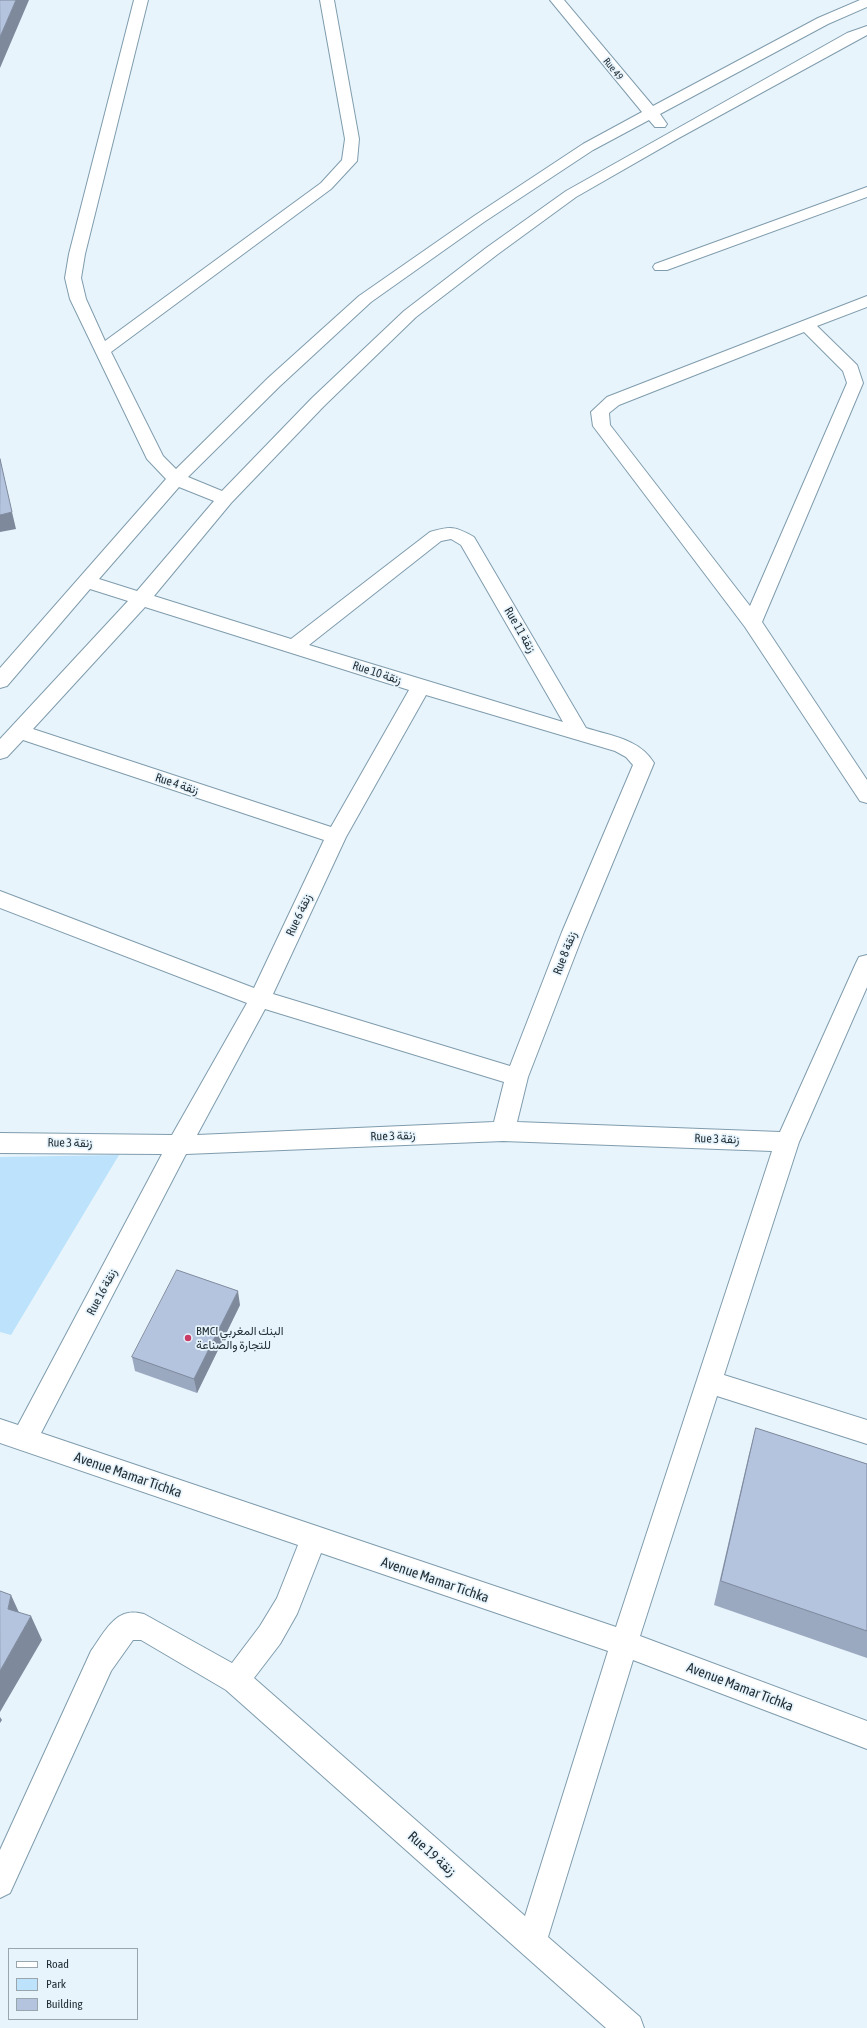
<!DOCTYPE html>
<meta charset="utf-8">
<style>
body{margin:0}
#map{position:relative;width:867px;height:2028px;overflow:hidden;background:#e8f4fc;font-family:"Asap Condensed",sans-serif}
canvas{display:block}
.legend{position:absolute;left:8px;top:1948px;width:130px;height:72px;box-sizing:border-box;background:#e8f4fc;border:1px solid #9aa6ad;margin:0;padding:5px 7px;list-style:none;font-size:12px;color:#243037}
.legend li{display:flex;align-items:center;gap:8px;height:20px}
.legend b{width:20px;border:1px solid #9aa6ad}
</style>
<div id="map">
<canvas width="867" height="2028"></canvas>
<ul class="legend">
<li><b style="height:5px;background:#fff"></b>Road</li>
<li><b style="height:11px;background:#bce3fb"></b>Park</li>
<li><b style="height:11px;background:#b4c4df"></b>Building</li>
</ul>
</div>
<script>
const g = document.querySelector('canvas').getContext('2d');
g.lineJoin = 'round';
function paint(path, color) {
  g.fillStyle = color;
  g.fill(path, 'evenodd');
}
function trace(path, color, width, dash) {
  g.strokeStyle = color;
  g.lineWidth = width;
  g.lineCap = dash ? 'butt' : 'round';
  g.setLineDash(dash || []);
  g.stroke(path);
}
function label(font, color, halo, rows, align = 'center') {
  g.font = font + ' "Asap Condensed",Vazirmatn,sans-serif';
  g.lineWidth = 3.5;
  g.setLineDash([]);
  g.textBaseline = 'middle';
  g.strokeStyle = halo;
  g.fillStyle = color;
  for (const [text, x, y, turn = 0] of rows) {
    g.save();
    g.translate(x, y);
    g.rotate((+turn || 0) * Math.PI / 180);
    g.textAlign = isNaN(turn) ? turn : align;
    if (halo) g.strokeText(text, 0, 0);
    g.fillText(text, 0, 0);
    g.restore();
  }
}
const green = new Path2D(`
 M 119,1155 L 11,1335 L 0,1332 L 0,1157 Z`);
const minor = new Path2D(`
 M 134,0 L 148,0 L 85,254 L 81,278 L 86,299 L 105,341 L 321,183 L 342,160 L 345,139 L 320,0 L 334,0 L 359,139 L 357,161 L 331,189 L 111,352 L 163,456 L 176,469 L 268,378 L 359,296 L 474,216 L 583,144 L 642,112 L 550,0 L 564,0 L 653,106 L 818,18 L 860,0 L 867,0 L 867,7 L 828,24 L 660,114 L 667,124 L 665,127 L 655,127 L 649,120 L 593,150 L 484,222 L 371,302 L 280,386 L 188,477 L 222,491 L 312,398 L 404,311 L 486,248 L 566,191 L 847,33 L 867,26 L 867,35 L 677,139 L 576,197 L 498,254 L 416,317 L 324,406 L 231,503 L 154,596 L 291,639 L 430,532 C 451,526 455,526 474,537 L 586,728 C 611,736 640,739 654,763 L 584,932 L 528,1077 L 517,1122 L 780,1132 L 856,963 L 859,957 L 867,955 L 867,987 L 799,1142 L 724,1375 L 867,1420 L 867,1444 L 717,1396 L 640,1636 L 867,1721 L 867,1749 L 633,1660 L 548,1937 L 640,2017 L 644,2028 L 606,2028 L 226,1690 L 141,1640 L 133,1640 L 111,1671 L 10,1893 L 0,1898 L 0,1850 L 91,1651 C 100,1639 111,1616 128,1613 C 133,1612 139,1613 144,1614 L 232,1663 L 260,1626 L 277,1598 L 298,1545 L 0,1443 L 0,1419 L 18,1425 L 162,1154 L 0,1153 L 0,1133 L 172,1135 L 247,1003 L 0,908 L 0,891 L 254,988 L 324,840 L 23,740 L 7,757 L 0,759 L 0,739 L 128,601 L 90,589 L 7,686 L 0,688 L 0,668 L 166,479 L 147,459 L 70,299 L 65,278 L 69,254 ZM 179,487 L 214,501 L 137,591 L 99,579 ZM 451,539 L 461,545 L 563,722 L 309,645 L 441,541 ZM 145,607 L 409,690 L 331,827 L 33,729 ZM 426,695 L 615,751 L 626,757 L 633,765 L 562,932 L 510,1066 L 273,994 L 346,837 ZM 265,1009 L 504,1082 L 494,1122 L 197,1135 ZM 503,1141 L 772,1151 L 616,1627 L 41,1433 L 186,1154 ZM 321,1553 L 608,1651 L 525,1916 L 254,1678 L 280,1644 L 297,1614 Z
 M 867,187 L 867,197 L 667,270 L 655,270 L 653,267 L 655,264 Z
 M 867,296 L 867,307 L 817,326 L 857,365 L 863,383 L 762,622 L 867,780 L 867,803 L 860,801 L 745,627 L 596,430 L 593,426 L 591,412 L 607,397 ZM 804,332 L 843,371 L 847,383 L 750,606 L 610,425 L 609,413 L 619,405 Z`);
const wall = new Path2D(`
 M 240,1305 L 197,1393 L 135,1371 L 132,1357 Z
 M 756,1428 L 867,1464 L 867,1658 L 714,1605 L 749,1454 Z`);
const shadedWall = new Path2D(`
 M 16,0 L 29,0 L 0,68 L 0,37 Z
 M 12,512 L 16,529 L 0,532 L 0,515 Z
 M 238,1291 L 240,1305 L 197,1393 L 194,1379 Z
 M 11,1595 L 22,1619 L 8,1609 Z
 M 31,1616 L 42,1640 L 0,1712 L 0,1671 Z
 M 0,1717 L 2,1720 L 0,1723 Z`);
const building = new Path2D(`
 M 0,0 L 16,0 L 0,37 Z
 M 0,459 L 12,512 L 0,515 Z
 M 177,1270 L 238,1291 L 194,1379 L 132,1357 Z
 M 756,1428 L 867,1464 L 867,1631 L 721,1581 Z
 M 0,1591 L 11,1595 L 8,1609 L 31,1616 L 0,1671 Z`);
const markers = [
 [188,1338,4,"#c93a65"]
];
const farStreetnames = [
 ["Rue 49",613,69,51]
];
const streetNames = [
 ["Rue 11 زنقة",520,630,60],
 ["Rue 10 زنقة",377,673,18],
 ["Rue 4 زنقة",177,784,18],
 ["Rue 6 زنقة",299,915,-65],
 ["Rue 8 زنقة",565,953,-69],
 ["Rue 3 زنقة",393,1136,-2],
 ["Rue 3 زنقة",717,1139,2],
 ["Rue 3 زنقة",70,1143,1],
 ["Rue 16 زنقة",102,1292,-62]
];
const poiNames = [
 ["BMCI البنك المغربي",196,1331],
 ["للتجارة والصناعة",196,1345]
];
const nearStreetnames = [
 ["Avenue Mamar Tichka",128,1475,19],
 ["Avenue Mamar Tichka",435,1580,19],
 ["Avenue Mamar Tichka",740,1687,21],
 ["Rue 19 زنقة",432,1854,42]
];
paint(green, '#bce3fb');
trace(minor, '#7f9cad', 2);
paint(minor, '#fff');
paint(wall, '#9ba9c0');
paint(shadedWall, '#7e899c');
paint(building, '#b4c4df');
trace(building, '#7e899c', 1);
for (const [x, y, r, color] of markers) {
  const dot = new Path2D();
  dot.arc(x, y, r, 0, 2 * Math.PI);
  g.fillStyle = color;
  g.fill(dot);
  trace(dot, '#e8f4fc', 1.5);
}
label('10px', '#243037', '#e8f4fc', farStreetnames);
label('12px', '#243037', '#e8f4fc', streetNames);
label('12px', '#243037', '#e8f4fc', poiNames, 'left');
label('14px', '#243037', '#e8f4fc', nearStreetnames);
</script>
